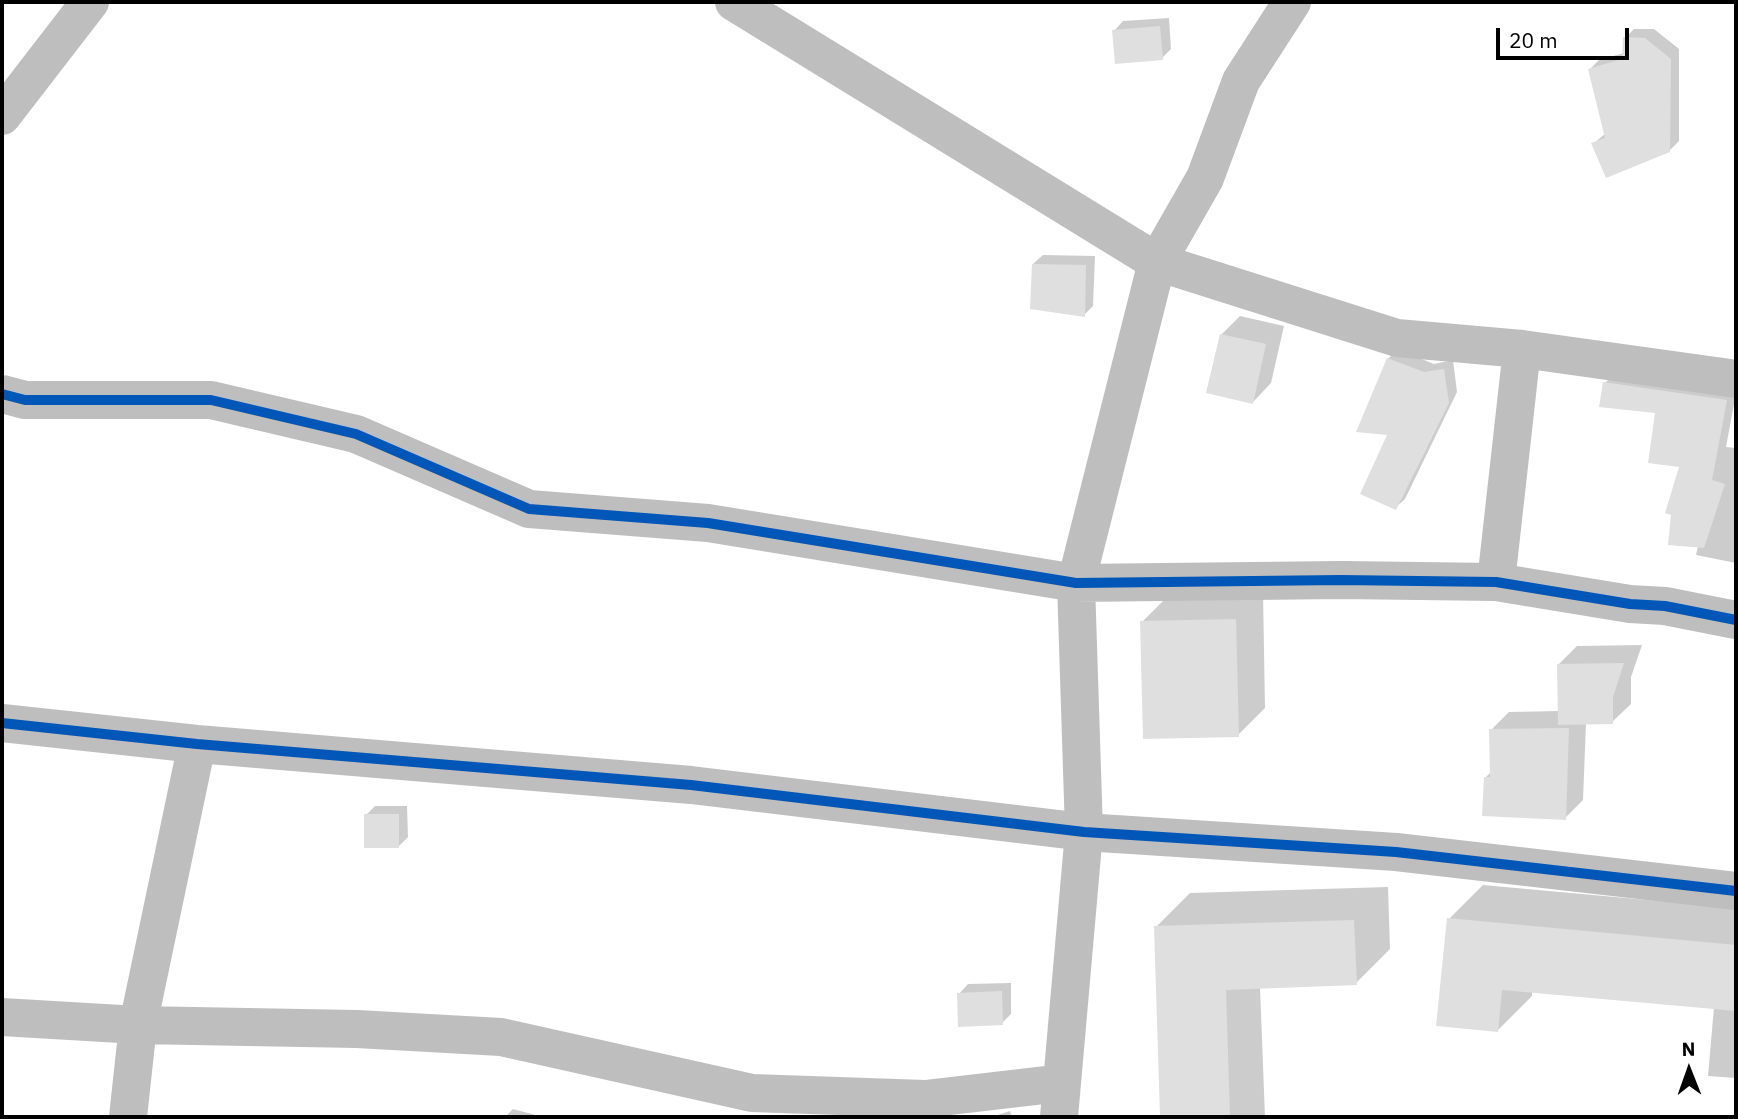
<!DOCTYPE html>
<style>
body{margin:0}
#map{position:relative;width:1738px;height:1119px;overflow:hidden;background:#fff;font-family:"IBM Plex Sans",sans-serif}
canvas{display:block}
.frame{position:absolute;inset:0;border:4px solid #000;pointer-events:none}
.north{position:absolute;left:1654px;top:1035px;width:70px;height:70px;-webkit-text-stroke:5px #fff;paint-order:stroke;rotate:359deg;font-size:19px;font-weight:700;line-height:28px;text-align:center;color:#000}
.north::after{content:'';display:block;margin:auto;width:24px;height:32px;background:#000;clip-path:polygon(50% 0,100% 100%,50% 72%,0 100%)}
.scale{position:absolute;left:1496px;top:28px;width:133px;height:32px;box-sizing:border-box;border:4px solid #000;border-top:0;padding-left:9px;font-size:21px;line-height:24px;white-space:nowrap;color:#000;-webkit-text-stroke:5px #fff;paint-order:stroke}
</style>
<div id="map">
<canvas width="1738" height="1119"></canvas>
<div class="frame"></div>
<div class="north">N</div>
<div class="scale">20 m</div>
</div>
<script>
const g = document.querySelector('canvas').getContext('2d');
g.lineJoin = 'round';
function paint(path, color) {
  g.fillStyle = color;
  g.fill(path, 'evenodd');
}
function trace(path, color, width, dash) {
  g.strokeStyle = color;
  g.lineWidth = width;
  g.lineCap = dash ? 'butt' : 'round';
  g.setLineDash(dash || []);
  g.stroke(path);
}
const shadow = new Path2D(`
 M 1169,18 L 1171,49 L 1162,58 L 1114,31 L 1123,21 Z
 M 1634,29 L 1654,29 L 1679,49 L 1679,141 L 1669,151 L 1593,144 L 1606,133 L 1590,69 L 1599,60 L 1624,53 L 1625,38 Z
 M 1043,255 L 1095,256 L 1093,306 L 1084,315 L 1033,264 Z
 M 1240,316 L 1284,326 L 1271,383 L 1253,402 L 1221,335 Z
 M 1397,349 L 1434,364 L 1453,360 L 1457,392 L 1405,499 L 1395,508 L 1390,434 L 1388,359 Z
 M 1616,372 L 1736,393 L 1726,447 L 1736,448 L 1736,563 L 1696,555 L 1698,546 L 1682,465 L 1657,412 L 1605,383 Z
 M 1263,592 L 1265,708 L 1238,735 L 1142,622 L 1169,595 Z
 M 1642,645 L 1631,677 L 1631,704 L 1612,722 L 1586,723 L 1583,800 L 1565,818 L 1485,778 L 1492,771 L 1491,730 L 1509,712 L 1560,711 L 1558,665 L 1577,646 Z
 M 375,806 L 407,806 L 408,837 L 399,846 L 366,815 Z
 M 1483,885 L 1736,908 L 1736,1078 L 1708,1076 L 1714,1007 L 1532,991 L 1532,996 L 1498,1030 L 1449,919 Z
 M 1388,887 L 1390,949 L 1356,983 L 1260,987 L 1265,1117 L 1162,1117 L 1156,927 L 1190,893 Z
 M 1011,983 L 1011,1014 L 1002,1023 L 959,994 L 968,984 Z
 M 513,1109 L 543,1117 L 505,1117 Z
 M 1010,1111 L 1012,1117 L 991,1117 Z`);
const building = new Path2D(`
 M 1160,26 L 1163,60 L 1115,64 L 1112,30 Z
 M 1623,37 L 1645,38 L 1671,59 L 1670,152 L 1606,178 L 1591,143 L 1605,138 L 1588,69 L 1622,59 Z
 M 1032,264 L 1086,265 L 1085,317 L 1030,309 Z
 M 1220,334 L 1266,344 L 1253,404 L 1206,393 Z
 M 1387,358 L 1424,372 L 1444,369 L 1449,403 L 1396,510 L 1360,494 L 1387,435 L 1356,432 Z
 M 1603,382 L 1727,400 L 1712,480 L 1725,484 L 1704,548 L 1668,545 L 1671,515 L 1665,513 L 1679,467 L 1648,463 L 1655,413 L 1599,407 Z
 M 1236,619 L 1239,737 L 1143,739 L 1140,621 Z
 M 1624,663 L 1613,697 L 1613,724 L 1558,725 L 1557,664 Z
 M 1569,728 L 1566,820 L 1482,816 L 1484,777 L 1490,777 L 1489,729 Z
 M 364,814 L 399,814 L 399,848 L 364,848 Z
 M 1447,918 L 1736,945 L 1736,1011 L 1502,990 L 1498,1032 L 1436,1026 Z
 M 1354,920 L 1357,985 L 1226,990 L 1230,1117 L 1160,1117 L 1154,926 Z
 M 1002,991 L 1003,1025 L 958,1027 L 957,993 Z`);
const minor = new Path2D(`
 M 734,2 L 1157,262 L 1397,338 L 1522,349 L 1736,379
 M 2,116 L 90,2
 M 2,394 L 25,400 L 211,400 L 356,434 L 529,509 L 708,523 L 1076,583 L 1341,580 L 1496,582 L 1630,604 L 1665,606 L 1736,620
 M 1496,582 L 1522,349
 M 2,723 L 197,744 L 691,785 L 1084,832 L 1396,852 L 1736,891
 M 2,1017 L 138,1025 L 357,1029 L 501,1037 L 752,1093 L 925,1099 L 1062,1083
 M 128,1117 L 138,1025 L 197,744
 M 1059,1117 L 1084,832 L 1076,583 L 1157,262 L 1205,178 L 1241,81 L 1292,2`);
const cycleway = new Path2D(`
 M 2,394 L 25,400 L 211,400 L 356,434 L 529,509 L 708,523 L 1076,583 L 1341,580 L 1496,582 L 1630,604 L 1665,606 L 1736,620
 M 2,723 L 197,744 L 691,785 L 1084,832 L 1396,852 L 1736,891`);
paint(shadow, '#0003');
paint(building, '#dfdfdf');
trace(minor, '#bebebe', 38);
trace(cycleway, '#0057b8', 10);
</script>
